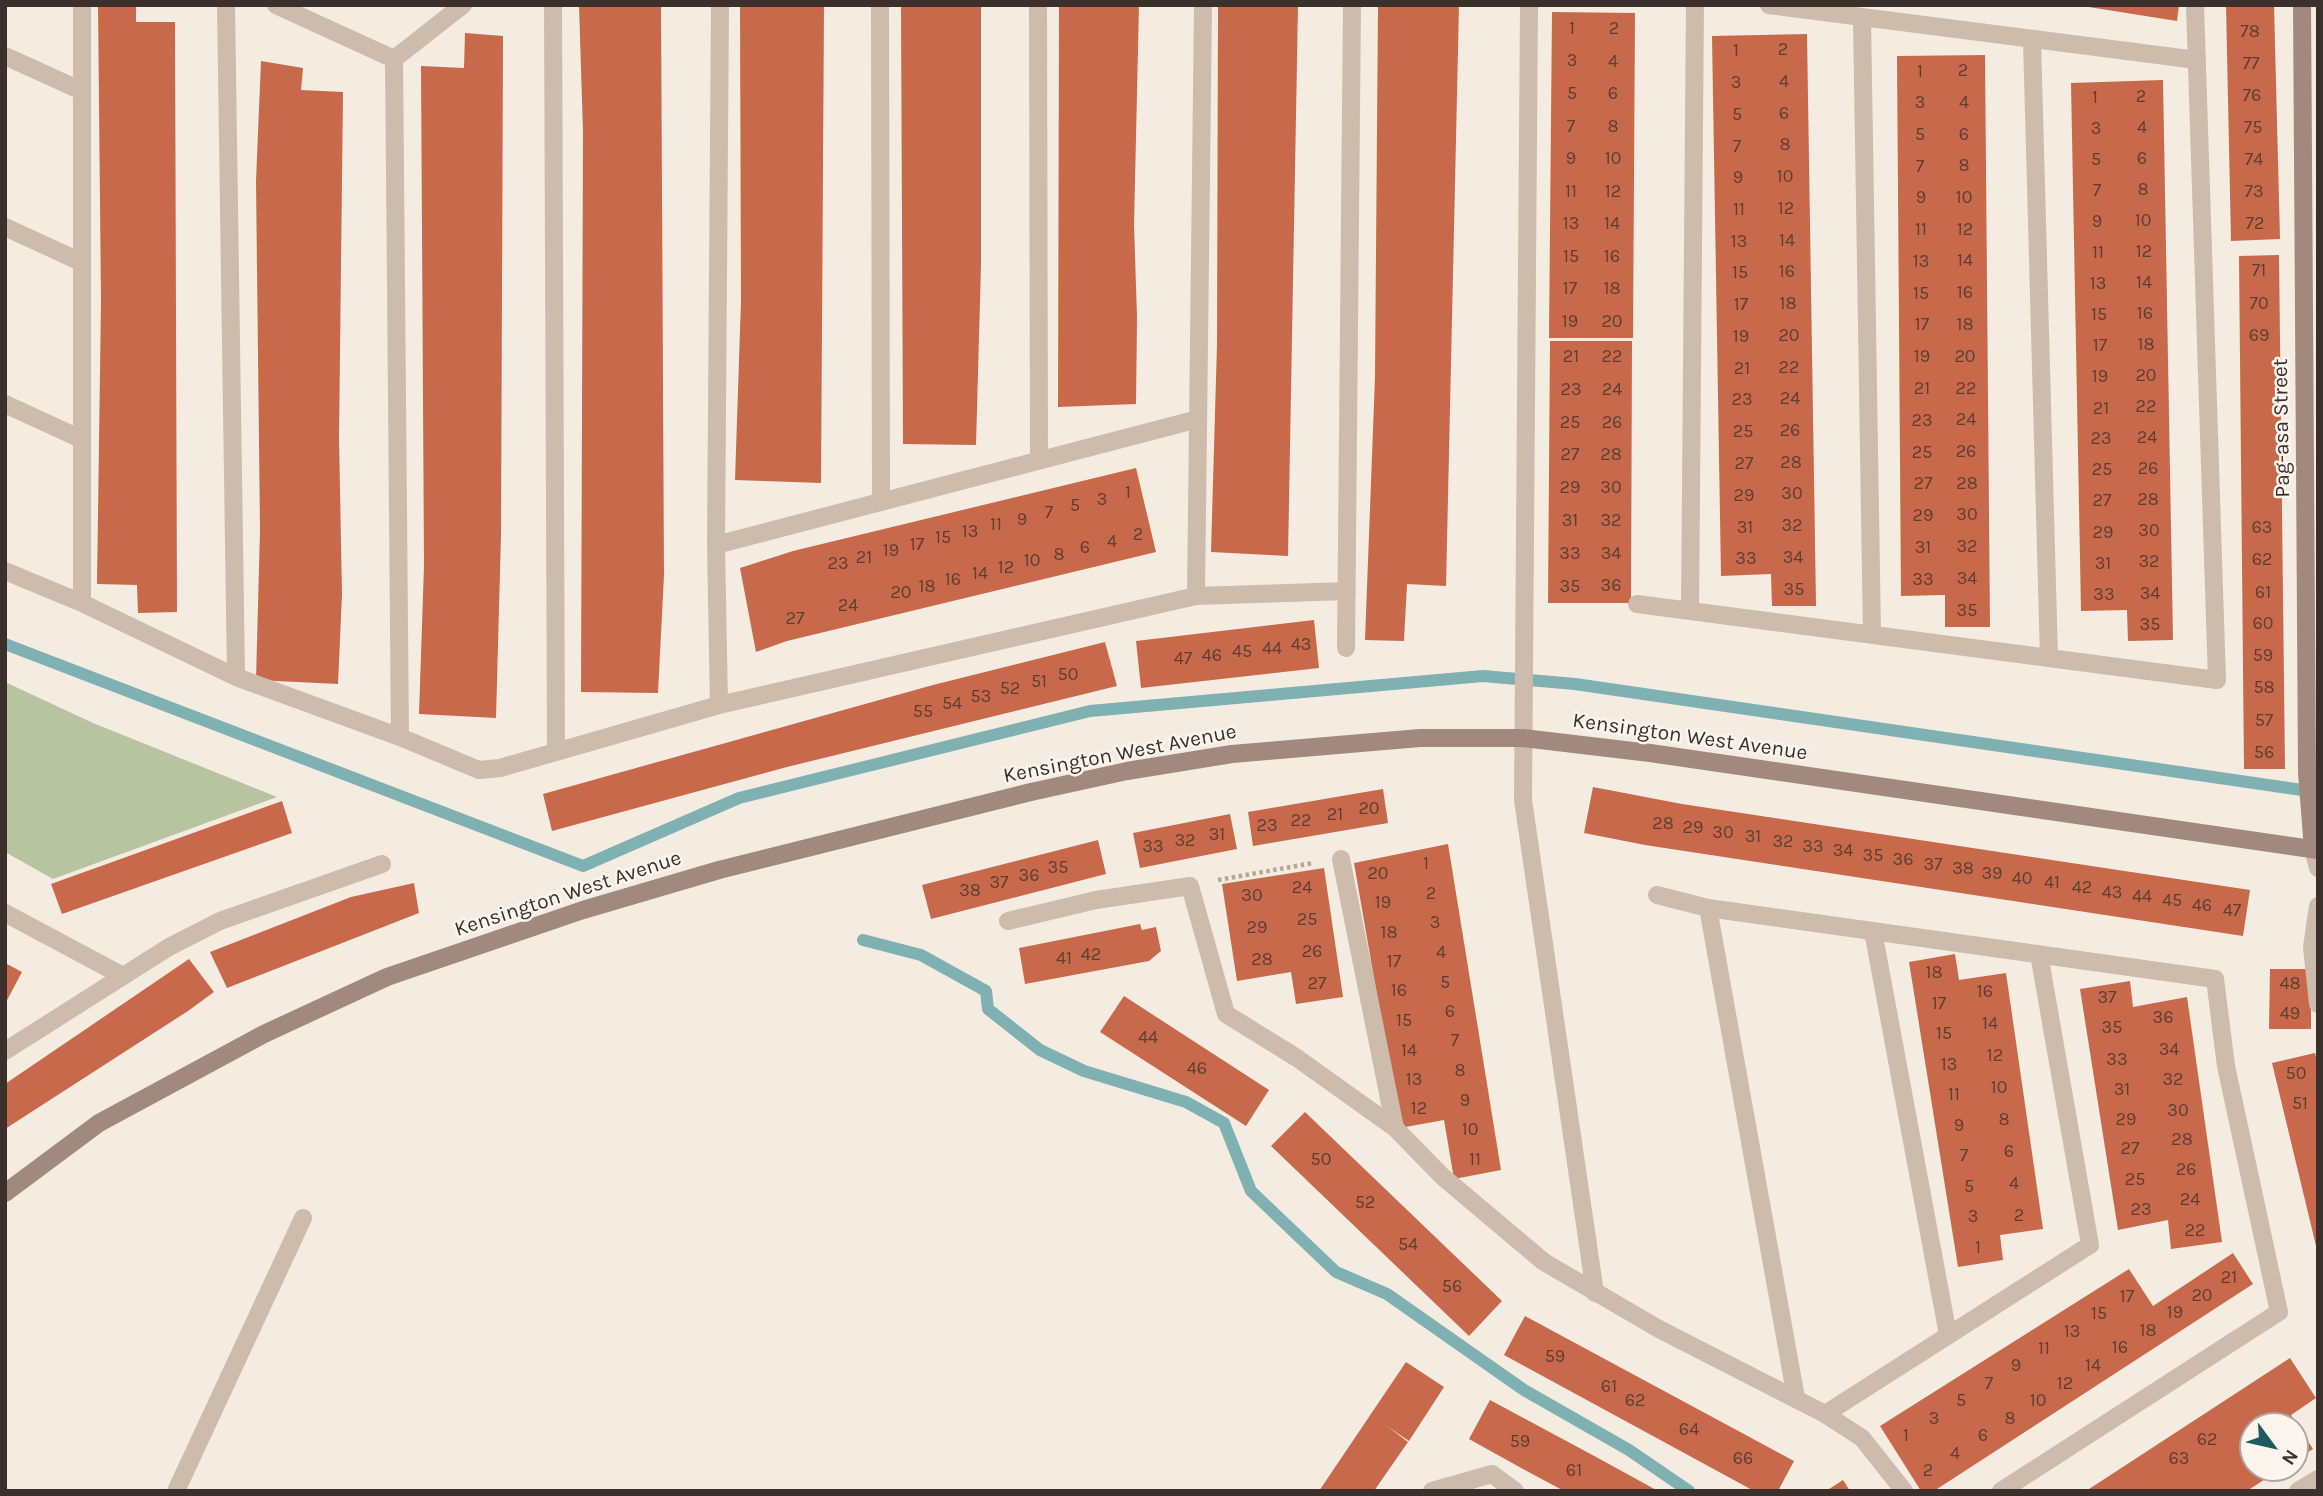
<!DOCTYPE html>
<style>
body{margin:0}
#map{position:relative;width:2323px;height:1496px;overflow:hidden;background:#f4ebe1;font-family:Karla,sans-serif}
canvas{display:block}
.frame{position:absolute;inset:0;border:7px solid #3b302b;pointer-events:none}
.north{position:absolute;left:2239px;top:1412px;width:70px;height:70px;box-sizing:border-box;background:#fbf5ee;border:2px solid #aea6a0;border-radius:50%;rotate:123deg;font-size:19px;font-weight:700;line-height:28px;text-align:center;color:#3b302b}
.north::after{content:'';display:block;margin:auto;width:24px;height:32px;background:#1f5a5e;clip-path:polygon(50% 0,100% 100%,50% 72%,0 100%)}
</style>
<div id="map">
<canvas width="2323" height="1496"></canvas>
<div class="frame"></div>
<div class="north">N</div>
</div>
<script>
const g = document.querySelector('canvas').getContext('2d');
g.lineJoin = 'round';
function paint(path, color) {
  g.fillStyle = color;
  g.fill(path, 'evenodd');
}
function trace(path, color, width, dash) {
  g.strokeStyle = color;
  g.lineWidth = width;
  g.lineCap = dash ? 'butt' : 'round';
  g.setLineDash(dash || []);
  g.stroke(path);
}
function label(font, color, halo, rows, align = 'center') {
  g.font = font + ' Karla,sans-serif';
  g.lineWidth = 5;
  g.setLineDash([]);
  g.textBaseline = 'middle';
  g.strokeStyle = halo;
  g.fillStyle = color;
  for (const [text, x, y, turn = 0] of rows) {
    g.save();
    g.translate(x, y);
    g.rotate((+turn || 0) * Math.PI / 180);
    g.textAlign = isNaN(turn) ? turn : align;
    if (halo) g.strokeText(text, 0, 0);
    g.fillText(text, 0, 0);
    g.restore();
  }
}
const green = new Path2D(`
 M 5,682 L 93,723 L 277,797 L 53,879 L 5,852 Z`);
const stream = new Path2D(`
 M 5,644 L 583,866 L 739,798 L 1090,711 L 1483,676 L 1575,684 L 2302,790
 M 863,940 L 921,955 L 986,991 L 988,1009 L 1040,1050 L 1084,1071 L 1186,1102 L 1224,1123 L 1251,1191 L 1336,1272 L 1387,1294 L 1524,1390 L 1629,1450 L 1689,1491`);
const building = new Path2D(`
 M 98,5 L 136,5 L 136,22 L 175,22 L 177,612 L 138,613 L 137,585 L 97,584 L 101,301 Z
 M 579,5 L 661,5 L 664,575 L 658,693 L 581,692 L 583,132 Z
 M 740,5 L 824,5 L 821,483 L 735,480 L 741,301 Z
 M 901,5 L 981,5 L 981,265 L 976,445 L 903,444 Z
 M 1059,5 L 1139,5 L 1134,225 L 1137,317 L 1136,404 L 1058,407 Z
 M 1218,5 L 1298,5 L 1288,556 L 1211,552 L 1217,344 Z
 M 1378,5 L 1459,5 L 1446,586 L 1407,584 L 1404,641 L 1365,640 L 1375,377 Z
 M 2076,5 L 2179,5 L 2177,21 Z
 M 2226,5 L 2274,5 L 2280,239 L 2231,241 Z
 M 1552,12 L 1635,13 L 1633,338 L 1549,338 Z
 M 465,33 L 503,36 L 501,535 L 496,718 L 419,714 L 424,566 L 421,66 L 464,68 Z
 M 1807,34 L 1816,606 L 1772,606 L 1771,574 L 1721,576 L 1712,36 Z
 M 1985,55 L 1990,627 L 1945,627 L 1945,595 L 1901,596 L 1897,56 Z
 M 261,61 L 303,68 L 301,90 L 343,92 L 339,438 L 342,594 L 338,684 L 256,680 L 260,530 L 256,181 Z
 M 2163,80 L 2173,640 L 2128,641 L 2127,610 L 2081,611 L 2071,83 Z
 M 2279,255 L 2285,769 L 2244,769 L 2239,256 Z
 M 1550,341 L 1632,341 L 1631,603 L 1548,603 Z
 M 1136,468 L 1156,552 L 787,641 L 756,652 L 740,568 L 793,551 Z
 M 1314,620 L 1319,668 L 1141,688 L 1136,641 Z
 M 1105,642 L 1117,686 L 787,767 L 552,831 L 543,794 L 933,685 Z
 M 1593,787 L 1682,804 L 2250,890 L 2243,936 L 1645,845 L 1584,833 Z
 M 1383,789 L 1388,823 L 1253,846 L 1248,812 Z
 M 282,801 L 292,833 L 62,914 L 51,884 Z
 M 1230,814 L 1237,849 L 1140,868 L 1133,833 Z
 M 1098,840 L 1106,874 L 931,919 L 922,885 Z
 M 1448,844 L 1501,1170 L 1454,1179 L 1444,1120 L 1400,1128 L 1354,863 Z
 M 1324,868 L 1343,997 L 1296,1004 L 1291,972 L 1237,981 L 1222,884 Z
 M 414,883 L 419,913 L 227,988 L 210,952 L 351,897 Z
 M 1140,924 L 1142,930 L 1156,927 L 1161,951 L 1149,961 L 1025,984 L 1019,948 Z
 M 1955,954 L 1959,980 L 2006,973 L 2043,1229 L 2000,1235 L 2003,1260 L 1958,1267 L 1909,962 Z
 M 189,959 L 214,992 L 188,1011 L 5,1129 L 5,1084 Z
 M 5,963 L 22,972 L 5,1004 Z
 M 2270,969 L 2311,969 L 2311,1029 L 2269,1029 Z
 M 2130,981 L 2133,1007 L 2187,997 L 2222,1242 L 2171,1249 L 2168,1220 L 2118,1230 L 2080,989 Z
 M 1124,996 L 1269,1090 L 1246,1126 L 1100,1032 Z
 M 2315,1053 L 2318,1066 L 2317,1250 L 2272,1063 Z
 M 1305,1112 L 1502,1301 L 1469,1336 L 1271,1146 Z
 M 2233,1253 L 2253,1284 L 1934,1491 L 1921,1491 L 1880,1426 L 2129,1269 L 2153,1306 Z
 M 1525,1316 L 1794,1461 L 1778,1491 L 1754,1491 L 1504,1355 Z
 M 2290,1358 L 2316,1398 L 2291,1415 L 2313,1449 L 2295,1460 L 2295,1426 L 2253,1426 L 2253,1468 L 2282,1468 L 2247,1491 L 2086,1491 Z
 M 1406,1362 L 1444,1387 L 1409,1441 L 1387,1426 L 1408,1442 L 1374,1491 L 1319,1491 Z
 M 1490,1400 L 1598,1458 L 1658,1491 L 1564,1491 L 1523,1469 L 1469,1439 Z
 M 1843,1480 L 1850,1491 L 1826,1491 Z`);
const path = new Path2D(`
 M 1218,880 L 1313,863`);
const street = new Path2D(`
 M 226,5 L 236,677
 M 276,5 L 394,59
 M 553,5 L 556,751
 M 880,5 L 881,502
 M 1038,5 L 1039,460
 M 1529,5 L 1523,800 L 1595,1293
 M 1769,5 L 2197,60
 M 1862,18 L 1872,635
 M 2032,41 L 2049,658
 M 5,56 L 82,91
 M 394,59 L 400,737
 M 394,59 L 463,5
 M 5,227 L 81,262
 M 5,404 L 81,439
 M 716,545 L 1198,419
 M 5,571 L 82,603 L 236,677 L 400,737 L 479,770 L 500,768 L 719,705 L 1196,596 L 1347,591
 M 1196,596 L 1203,5
 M 82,603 L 82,5
 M 1637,604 L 2217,680 L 2195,5
 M 1690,611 L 1695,5
 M 1346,648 L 1352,5
 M 719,705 L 716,545 L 720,5
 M 2313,849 L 2318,868
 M 1341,859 L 1395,1128
 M 1657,895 L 1708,908 L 2215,979 L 2226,1066 L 2279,1312 L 2001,1491
 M 2318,906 L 2312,947 L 2318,1004
 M 1708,908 L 1796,1398
 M 5,913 L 121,975
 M 1008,921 L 1096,900 L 1190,886 L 1226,1014 L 1297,1058 L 1395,1128 L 1443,1177 L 1544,1262 L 1659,1329 L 1825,1414 L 1862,1438 L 1904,1491
 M 1873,931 L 1948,1335
 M 5,1051 L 169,947 L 220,921 L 382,864
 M 1825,1414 L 2090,1245 L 2039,954
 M 176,1491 L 303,1218
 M 1432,1491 L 1492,1474 L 1515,1491
 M 2298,1491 L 2318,1479`);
const secondary = new Path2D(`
 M 2302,5 L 2307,773 L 2313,849
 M 5,1193 L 99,1123 L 264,1034 L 387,977 L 583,910 L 719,870 L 1031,792 L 1127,771 L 1232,754 L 1420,738 L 1523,738 L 1650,753 L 2318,850`);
const numberNames = [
 ["1",1572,29],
 ["2",1614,29],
 ["78",2250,32],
 ["2",1783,50],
 ["1",1736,51],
 ["3",1572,61],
 ["4",1613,62],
 ["77",2251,64],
 ["2",1963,71],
 ["1",1920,72],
 ["4",1784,82],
 ["3",1736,83],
 ["5",1572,94],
 ["6",1613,94],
 ["76",2252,96],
 ["2",2141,97],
 ["1",2095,98],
 ["3",1920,103],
 ["4",1964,103],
 ["6",1784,114],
 ["5",1737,115],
 ["7",1571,127],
 ["8",1613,127],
 ["4",2142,128],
 ["75",2253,128],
 ["3",2096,129],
 ["5",1920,135],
 ["6",1964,135],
 ["8",1785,145],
 ["7",1737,147],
 ["9",1571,159],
 ["10",1613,159],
 ["6",2142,159],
 ["5",2096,160],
 ["74",2254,160],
 ["8",1964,166],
 ["7",1920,167],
 ["10",1785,177],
 ["9",1738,178],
 ["8",2143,190],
 ["7",2097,191],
 ["11",1571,192],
 ["12",1613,192],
 ["73",2254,192],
 ["9",1921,198],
 ["10",1964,198],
 ["12",1786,209],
 ["11",1739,210],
 ["10",2143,221],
 ["9",2097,222],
 ["13",1571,224],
 ["14",1612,224],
 ["72",2255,224],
 ["11",1921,230],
 ["12",1965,230],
 ["14",1787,241],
 ["13",1739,242],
 ["12",2144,252],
 ["11",2098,253],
 ["15",1571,257],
 ["16",1612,257],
 ["14",1965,261],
 ["13",1921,262],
 ["71",2259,271],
 ["16",1787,272],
 ["15",1740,273],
 ["14",2144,283],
 ["13",2098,284],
 ["17",1570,289],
 ["18",1612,289],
 ["16",1965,293],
 ["15",1921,294],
 ["18",1788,304],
 ["70",2259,304],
 ["17",1741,305],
 ["16",2145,314],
 ["15",2099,315],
 ["19",1570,322],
 ["20",1612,322],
 ["17",1922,325],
 ["18",1965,325],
 ["20",1789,336],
 ["69",2259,336],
 ["19",1741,337],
 ["18",2146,345],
 ["17",2100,346],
 ["21",1571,357],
 ["22",1612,357],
 ["19",1922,357],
 ["20",1965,357],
 ["22",1789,368],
 ["21",1742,369],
 ["20",2146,376],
 ["19",2100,377],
 ["21",1922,389],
 ["22",1966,389],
 ["23",1571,390],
 ["24",1612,390],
 ["24",1790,399],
 ["23",1742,400],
 ["22",2146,407],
 ["21",2101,409],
 ["24",1966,420],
 ["23",1922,421],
 ["25",1570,423],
 ["26",1612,423],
 ["26",1790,431],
 ["25",1743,432],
 ["24",2147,438],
 ["23",2101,439],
 ["26",1966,452],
 ["25",1922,453],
 ["27",1570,455],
 ["28",1611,455],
 ["28",1791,463],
 ["27",1744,464],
 ["26",2148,469],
 ["25",2102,470],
 ["27",1923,484],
 ["28",1967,484],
 ["29",1570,488],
 ["30",1611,488],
 ["1",1128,493],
 ["30",1792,494],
 ["29",1744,496],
 ["3",1102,500],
 ["28",2148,500],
 ["27",2102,501],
 ["5",1075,506],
 ["7",1049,513],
 ["30",1967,515],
 ["29",1923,516],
 ["9",1022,520],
 ["31",1570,521],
 ["32",1611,521],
 ["11",996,525],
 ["32",1792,526],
 ["31",1745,528],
 ["63",2262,528],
 ["30",2149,531],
 ["13",970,532],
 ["29",2103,533],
 ["2",1138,535],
 ["15",943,538],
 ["4",1112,542],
 ["17",917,545],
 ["32",1967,547],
 ["6",1085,548],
 ["31",1923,548],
 ["19",891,551],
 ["33",1570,554],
 ["34",1611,554],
 ["8",1059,555],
 ["21",864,558],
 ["34",1793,558],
 ["33",1746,559],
 ["62",2262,560],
 ["10",1032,561],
 ["32",2149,562],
 ["23",838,564],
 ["31",2103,564],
 ["12",1006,568],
 ["14",980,574],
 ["34",1967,579],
 ["16",953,580],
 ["33",1923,580],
 ["36",1611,586],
 ["18",927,587],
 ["35",1570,587],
 ["35",1794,590],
 ["20",901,593],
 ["61",2263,593],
 ["34",2150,594],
 ["33",2104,595],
 ["24",848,606],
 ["35",1967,611],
 ["27",795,619],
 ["60",2263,624],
 ["35",2150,625],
 ["43",1301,645],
 ["44",1272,649],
 ["45",1242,652],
 ["46",1212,656],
 ["59",2263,656],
 ["47",1183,659],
 ["50",1068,675],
 ["51",1039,682],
 ["58",2264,688],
 ["52",1010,689],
 ["53",981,697],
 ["54",952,704],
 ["55",923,712],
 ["57",2264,721],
 ["56",2264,753],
 ["20",1369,809],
 ["21",1335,815],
 ["22",1301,821],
 ["28",1663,824],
 ["23",1267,826],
 ["29",1693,828],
 ["30",1723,833],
 ["31",1217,835],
 ["31",1753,837],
 ["32",1185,841],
 ["32",1783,842],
 ["33",1153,847],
 ["33",1813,847],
 ["34",1843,851],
 ["35",1873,856],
 ["36",1903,860],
 ["1",1426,864],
 ["37",1933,865],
 ["35",1058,868],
 ["38",1963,869],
 ["20",1378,874],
 ["39",1992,874],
 ["36",1029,876],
 ["40",2022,879],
 ["37",999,883],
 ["41",2052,883],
 ["24",1302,888],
 ["42",2082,888],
 ["38",970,891],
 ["43",2112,893],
 ["2",1431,894],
 ["30",1252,896],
 ["44",2142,897],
 ["45",2172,901],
 ["19",1383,903],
 ["46",2202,906],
 ["47",2232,911],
 ["25",1307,920],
 ["3",1435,923],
 ["29",1257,928],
 ["18",1389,933],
 ["26",1312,952],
 ["4",1441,953],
 ["42",1091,955],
 ["41",1064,959],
 ["28",1262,960],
 ["17",1394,962],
 ["18",1934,973],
 ["5",1445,983],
 ["27",1317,984],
 ["48",2290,984],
 ["16",1399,991],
 ["16",1985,992],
 ["37",2107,998],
 ["17",1939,1004],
 ["6",1450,1012],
 ["49",2290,1014],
 ["36",2163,1018],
 ["15",1404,1021],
 ["14",1990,1024],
 ["35",2112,1028],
 ["15",1944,1034],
 ["44",1148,1038],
 ["7",1455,1041],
 ["34",2169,1050],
 ["14",1409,1051],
 ["12",1995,1056],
 ["33",2117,1060],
 ["13",1949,1065],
 ["46",1197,1069],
 ["8",1460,1071],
 ["50",2296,1074],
 ["13",1414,1080],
 ["32",2173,1080],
 ["10",1999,1088],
 ["31",2122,1090],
 ["11",1954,1095],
 ["9",1465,1101],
 ["51",2300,1104],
 ["12",1419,1109],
 ["30",2178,1111],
 ["8",2004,1120],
 ["29",2126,1120],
 ["9",1959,1126],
 ["10",1470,1130],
 ["28",2182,1140],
 ["27",2130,1149],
 ["6",2009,1152],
 ["7",1964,1156],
 ["50",1321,1160],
 ["11",1475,1160],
 ["26",2186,1170],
 ["25",2135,1180],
 ["4",2014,1184],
 ["5",1969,1187],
 ["24",2190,1200],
 ["52",1365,1203],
 ["23",2141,1210],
 ["2",2019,1216],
 ["3",1973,1217],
 ["22",2195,1231],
 ["54",1408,1245],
 ["1",1978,1248],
 ["21",2229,1278],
 ["56",1452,1287],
 ["20",2202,1296],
 ["17",2127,1297],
 ["19",2175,1313],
 ["15",2099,1314],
 ["18",2148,1331],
 ["13",2072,1332],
 ["16",2120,1348],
 ["11",2044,1349],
 ["59",1555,1357],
 ["9",2016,1366],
 ["14",2093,1366],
 ["7",1989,1384],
 ["12",2065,1384],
 ["61",1609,1387],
 ["62",1635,1401],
 ["5",1961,1401],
 ["10",2038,1401],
 ["3",1934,1419],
 ["8",2010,1419],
 ["64",1689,1430],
 ["1",1906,1436],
 ["6",1983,1436],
 ["62",2207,1440],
 ["59",1520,1442],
 ["4",1955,1454],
 ["66",1743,1459],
 ["63",2179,1459],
 ["61",1574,1471],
 ["2",1928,1471]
];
const streetNames = [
 ["Pag-asa Street",2282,428,-91],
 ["Kensington West Avenue",1690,737,8],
 ["Kensington West Avenue",1120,754,-11],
 ["Kensington West Avenue",568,894,-18]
];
paint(green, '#b8c4a0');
trace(stream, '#7fb0b2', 12);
paint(building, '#c8694b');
trace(path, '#b9a596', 4.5, [3.5, 3.5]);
trace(street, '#cdbbac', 18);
trace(secondary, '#a18a7d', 18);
label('18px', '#5e3e33', null, numberNames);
label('21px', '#3b302b', '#fbf5ee', streetNames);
</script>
